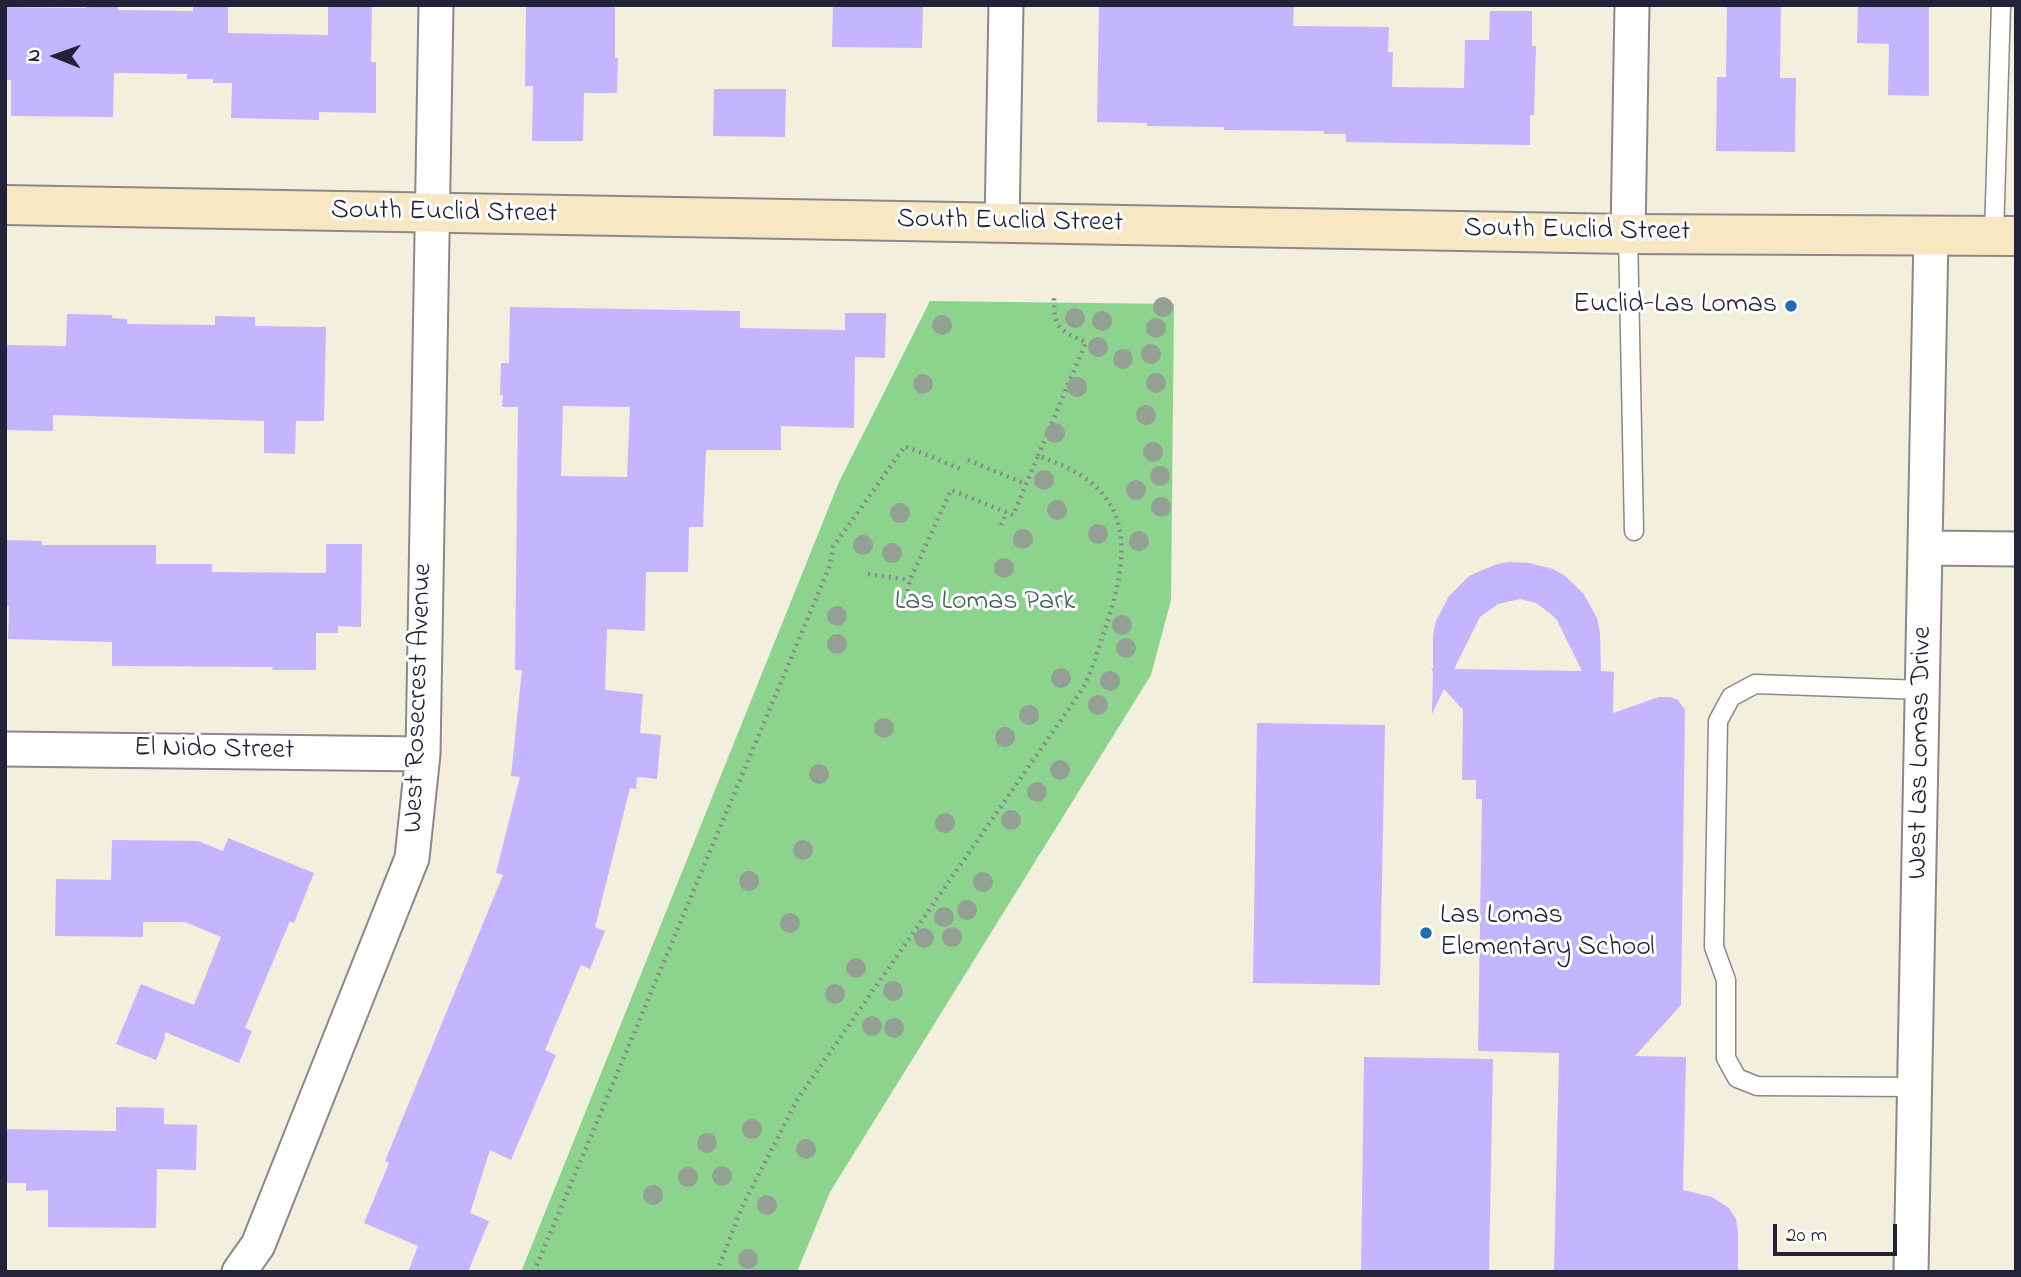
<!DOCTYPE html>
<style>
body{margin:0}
#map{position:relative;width:2021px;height:1277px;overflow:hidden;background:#f2efdc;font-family:"Indie Flower",sans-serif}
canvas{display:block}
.frame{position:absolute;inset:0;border:7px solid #22223b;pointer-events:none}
.north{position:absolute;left:21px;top:21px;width:70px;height:70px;-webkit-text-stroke:5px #fff;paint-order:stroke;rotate:271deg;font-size:19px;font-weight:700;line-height:28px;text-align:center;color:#22223b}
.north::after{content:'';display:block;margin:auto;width:24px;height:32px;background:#22223b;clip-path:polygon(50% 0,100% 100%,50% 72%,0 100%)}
.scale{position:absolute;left:1773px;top:1224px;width:124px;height:32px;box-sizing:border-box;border:4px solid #22223b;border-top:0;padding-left:9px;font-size:21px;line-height:24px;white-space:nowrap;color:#22223b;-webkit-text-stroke:5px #fff;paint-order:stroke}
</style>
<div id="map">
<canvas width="2021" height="1277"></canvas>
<div class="frame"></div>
<div class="north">N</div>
<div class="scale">20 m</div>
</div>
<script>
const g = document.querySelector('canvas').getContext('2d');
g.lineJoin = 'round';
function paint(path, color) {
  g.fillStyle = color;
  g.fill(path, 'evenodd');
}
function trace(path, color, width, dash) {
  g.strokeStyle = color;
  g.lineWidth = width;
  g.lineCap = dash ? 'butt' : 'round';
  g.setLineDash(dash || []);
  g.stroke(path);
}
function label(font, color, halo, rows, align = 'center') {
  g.font = font + ' "Indie Flower",sans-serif';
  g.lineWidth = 6;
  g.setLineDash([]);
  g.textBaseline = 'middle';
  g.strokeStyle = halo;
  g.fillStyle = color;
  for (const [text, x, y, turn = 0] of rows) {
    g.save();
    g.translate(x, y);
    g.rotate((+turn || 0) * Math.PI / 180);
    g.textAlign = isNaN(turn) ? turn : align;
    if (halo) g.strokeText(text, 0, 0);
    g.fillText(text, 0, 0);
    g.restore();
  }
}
const green = new Path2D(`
 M 930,301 L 1174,304 L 1171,600 L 1151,675 L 830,1192 L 797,1272 L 521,1272 L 839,482 Z`);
const building = new Path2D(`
 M 86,5 L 118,5 L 118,10 L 193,11 L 193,5 L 228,5 L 228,33 L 328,35 L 328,5 L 372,5 L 371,62 L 376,62 L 376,113 L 319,112 L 319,120 L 231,118 L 232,83 L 213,83 L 213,79 L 187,79 L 187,74 L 114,73 L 113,117 L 11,116 L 11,80 L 5,80 L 5,7 L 86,8 Z
 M 526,5 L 615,5 L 615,58 L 618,58 L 617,93 L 584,93 L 583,141 L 532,141 L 533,86 L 525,86 Z
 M 833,5 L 923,5 L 922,48 L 832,47 Z
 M 1099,5 L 1294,5 L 1293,26 L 1389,27 L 1388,52 L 1393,52 L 1392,87 L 1464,88 L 1465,40 L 1489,40 L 1490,11 L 1532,11 L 1532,46 L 1536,46 L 1534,115 L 1530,115 L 1530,145 L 1346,142 L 1346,134 L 1324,134 L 1324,131 L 1224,130 L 1224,127 L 1147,126 L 1147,123 L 1097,122 Z
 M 1727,5 L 1781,5 L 1780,78 L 1796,78 L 1795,152 L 1716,151 L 1717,77 L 1726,77 Z
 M 1858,5 L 1929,5 L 1929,96 L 1888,95 L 1889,44 L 1857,43 Z
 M 714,89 L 786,89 L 785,137 L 713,136 Z
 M 510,307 L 740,311 L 740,328 L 845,330 L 845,313 L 886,313 L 885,358 L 855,357 L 854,428 L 781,426 L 781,450 L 706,450 L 703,527 L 689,527 L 688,572 L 646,572 L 645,631 L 607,629 L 605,690 L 643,694 L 640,733 L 661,735 L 657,779 L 637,777 L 636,789 L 630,788 L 595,927 L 605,931 L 590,969 L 581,965 L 545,1050 L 556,1055 L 511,1160 L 490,1150 L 470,1213 L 489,1221 L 468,1272 L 408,1272 L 418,1246 L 364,1223 L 389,1163 L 385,1161 L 503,875 L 496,873 L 520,777 L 511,776 L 522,670 L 515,670 L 518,407 L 502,407 L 503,395 L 500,395 L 501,363 L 509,363 ZM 563,406 L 630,407 L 627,477 L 561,476 Z
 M 67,314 L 112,315 L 112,318 L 127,319 L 127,324 L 215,325 L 215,316 L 255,317 L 255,326 L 326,327 L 324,421 L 296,421 L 295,454 L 264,453 L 264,421 L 53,415 L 53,431 L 5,430 L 5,345 L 66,346 Z
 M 5,540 L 42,541 L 42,545 L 156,545 L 156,564 L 212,564 L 212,572 L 326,573 L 326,544 L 362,544 L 361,627 L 338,626 L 338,633 L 316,633 L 316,670 L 272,670 L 273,667 L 112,666 L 112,642 L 8,639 L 9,606 L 5,606 Z
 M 1508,562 L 1529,563 L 1553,569 L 1564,575 L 1583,593 L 1597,618 L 1600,633 L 1601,671 L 1614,672 L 1613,713 L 1659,697 L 1670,697 L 1678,700 L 1685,710 L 1681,1005 L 1635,1056 L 1686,1057 L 1683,1190 L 1712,1197 L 1729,1208 L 1736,1219 L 1738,1232 L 1738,1272 L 1554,1272 L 1559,1053 L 1478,1051 L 1482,799 L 1476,799 L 1476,780 L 1462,780 L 1463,710 L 1444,689 L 1432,714 L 1433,672 L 1431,668 L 1433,669 L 1433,635 L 1436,621 L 1449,596 L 1469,576 L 1494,565 ZM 1520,599 L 1536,603 L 1551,614 L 1557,620 L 1582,671 L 1454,669 L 1480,617 L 1498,604 Z
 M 1257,723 L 1385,725 L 1380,985 L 1253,983 Z
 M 228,838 L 314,873 L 294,923 L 290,921 L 245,1028 L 252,1031 L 239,1063 L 165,1032 L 165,1038 L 156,1060 L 116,1044 L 141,984 L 194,1005 L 221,937 L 185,922 L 143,922 L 143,937 L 55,936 L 56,879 L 111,880 L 112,840 L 198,841 L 223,851 Z
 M 1364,1057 L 1493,1059 L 1489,1272 L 1361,1272 Z
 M 116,1107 L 164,1108 L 164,1124 L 197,1125 L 196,1170 L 157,1169 L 156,1228 L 48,1227 L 48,1190 L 26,1191 L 26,1183 L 5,1183 L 5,1129 L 116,1131 Z`);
const path = new Path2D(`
 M 1038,456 L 1086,342 C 1058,330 1054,328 1054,297
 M 968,460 L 1026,484
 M 1001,525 L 1007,512
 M 868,574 L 910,580
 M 534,1272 L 830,565 L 833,547 L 905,446 L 963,470
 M 717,1272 L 741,1209 L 797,1100 L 1082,690 C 1093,668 1100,644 1108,620 C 1134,538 1128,485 1038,456 L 1013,515 L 951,490 L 910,580 L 902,615`);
const lane = new Path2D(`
 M 1628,234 L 1634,531
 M 1994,235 L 2001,5
 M 1915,1087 L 1757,1086 L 1737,1078 L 1726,1058 L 1726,980 L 1714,947 L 1718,721 L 1731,697 L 1755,684 L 1923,690`);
const street = new Path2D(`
 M 1002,223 L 1006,5
 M 1628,234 L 1632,5
 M 1926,548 L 2016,549
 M 5,749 L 423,754
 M 239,1272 L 258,1245 L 412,858 L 423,754 L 436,5
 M 1911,1272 L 1931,235`);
const secondary = new Path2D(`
 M 5,205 L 1628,234 L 2016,236`);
const trees = [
 [1163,307],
 [1075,318],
 [1102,321],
 [942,325],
 [1156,328],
 [1098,347],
 [1151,354],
 [1123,359],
 [1156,383],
 [923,384],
 [1077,387],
 [1146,415],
 [1055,433],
 [1153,452],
 [1160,476],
 [1044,480],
 [1136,490],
 [1161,507],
 [1057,510],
 [900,513],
 [1098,534],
 [1023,539],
 [1139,541],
 [863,545],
 [892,553],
 [1004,568],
 [837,616],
 [1122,625],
 [837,644],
 [1126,648],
 [1061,678],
 [1110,681],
 [1098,705],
 [1029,715],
 [884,728],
 [1005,737],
 [1060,770],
 [819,774],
 [1037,792],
 [1011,820],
 [945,823],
 [803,850],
 [749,881],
 [983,882],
 [967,910],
 [944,917],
 [790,923],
 [952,937],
 [924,938],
 [856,968],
 [893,991],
 [835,994],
 [872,1026],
 [894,1028],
 [752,1129],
 [707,1143],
 [806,1149],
 [722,1176],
 [688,1177],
 [653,1195],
 [767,1205],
 [748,1259]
];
const markers = [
 [1791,306,7,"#1f6fb2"],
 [1426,933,7,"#1f6fb2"]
];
const streetNames = [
 ["South Euclid Street",444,214,1],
 ["South Euclid Street",1010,223,1],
 ["South Euclid Street",1577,232,1],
 ["West Rosecrest Avenue",420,698,-88],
 ["El Nido Street",214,751,1],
 ["West Las Lomas Drive",1922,753,-89]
];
const poiNames = [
 ["Euclid-Las Lomas",1777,306],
 ["Las Lomas",1440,917,"left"],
 ["Elementary School",1440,949,"left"]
];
const parkNames = [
 ["Las Lomas Park",985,603]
];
paint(green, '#8cd38e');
paint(building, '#c3b5fe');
trace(lane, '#8a888c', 21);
trace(street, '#8a888c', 37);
trace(secondary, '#8a888c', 42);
trace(path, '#8a888c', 4.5, [2, 5]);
trace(lane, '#fff', 18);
trace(street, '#fff', 33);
trace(secondary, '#f7e8c3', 38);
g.fillStyle = '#94a093';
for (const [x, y] of trees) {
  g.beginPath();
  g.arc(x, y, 10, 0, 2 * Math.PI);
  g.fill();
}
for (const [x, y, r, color] of markers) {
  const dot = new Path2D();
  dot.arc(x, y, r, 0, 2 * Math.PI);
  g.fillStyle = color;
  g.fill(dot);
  trace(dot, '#fff', 2.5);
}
label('28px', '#22223b', '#fff', streetNames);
label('28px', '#22223b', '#fff', poiNames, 'right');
label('28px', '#476058', '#fff', parkNames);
</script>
